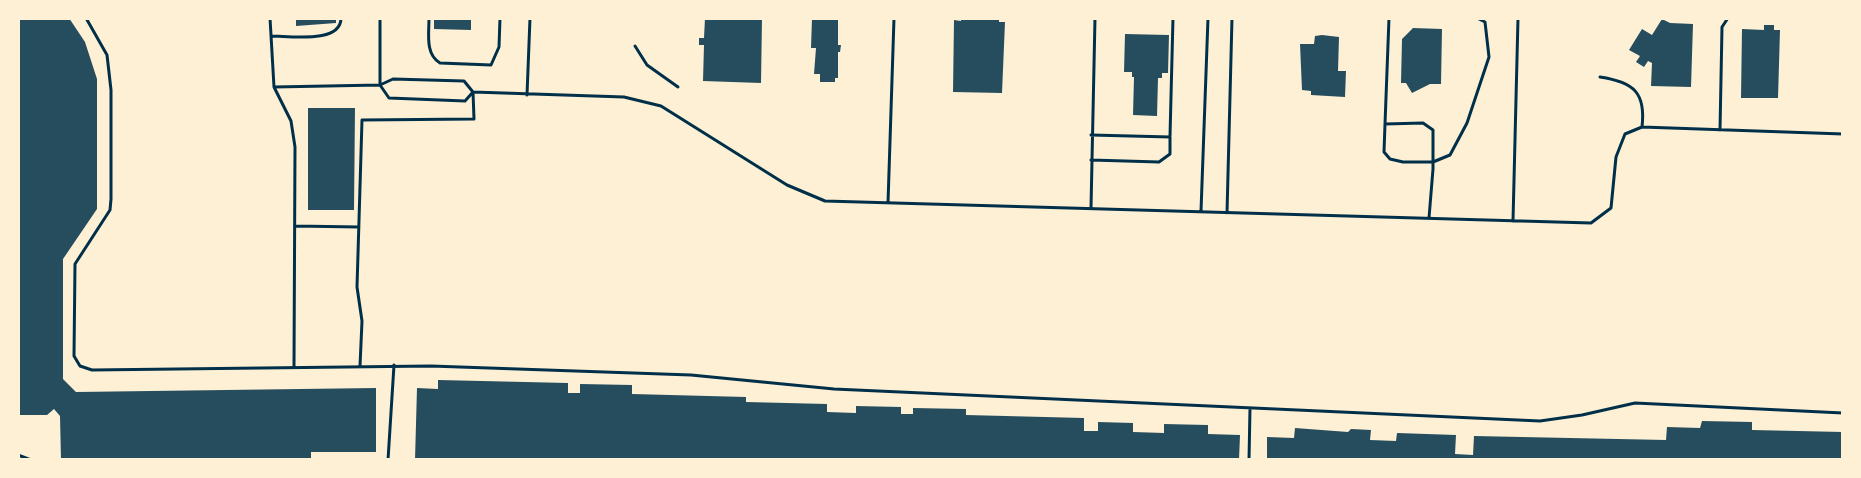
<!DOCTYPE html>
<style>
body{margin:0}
#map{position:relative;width:1861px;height:478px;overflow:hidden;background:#fdf0d5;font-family:Commissioner,sans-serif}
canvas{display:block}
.frame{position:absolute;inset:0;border:20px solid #fdf0d5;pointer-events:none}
</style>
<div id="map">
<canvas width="1861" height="478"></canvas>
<div class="frame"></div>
</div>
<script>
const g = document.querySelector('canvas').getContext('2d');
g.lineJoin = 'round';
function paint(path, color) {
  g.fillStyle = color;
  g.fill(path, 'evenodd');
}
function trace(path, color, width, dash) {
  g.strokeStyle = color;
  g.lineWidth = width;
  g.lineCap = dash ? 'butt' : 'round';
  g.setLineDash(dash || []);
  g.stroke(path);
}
const building = new Path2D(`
 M 18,18 L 69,18 L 85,42 L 97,79 L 97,209 L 63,259 L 63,379 L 76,392 L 376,388 L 376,452 L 311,452 L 311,460 L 61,460 L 60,416 L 54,409 L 47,415 L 18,415 Z
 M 296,18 L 336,18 L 336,23 L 296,26 Z
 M 434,18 L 471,18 L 471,30 L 434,29 Z
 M 705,18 L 762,18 L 761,83 L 703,81 L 704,45 L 699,45 L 699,38 L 704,38 Z
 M 812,18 L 838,18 L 838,45 L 841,45 L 840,52 L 838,52 L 838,78 L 835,78 L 835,82 L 820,82 L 820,74 L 814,74 L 816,48 L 811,48 Z
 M 961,18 L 999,19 L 999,22 L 1005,22 L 1002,93 L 953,92 L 954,20 L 961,21 Z
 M 1662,19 L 1670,23 L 1693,24 L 1691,87 L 1651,86 L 1652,63 L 1648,61 L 1644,67 L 1636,62 L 1640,56 L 1629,50 L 1642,29 L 1652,35 Z
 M 1764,25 L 1774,25 L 1774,30 L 1780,30 L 1778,98 L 1741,98 L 1742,29 L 1764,30 Z
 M 1413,28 L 1442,29 L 1441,84 L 1430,84 L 1412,93 L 1406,83 L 1401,83 L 1402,39 Z
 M 1125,34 L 1169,35 L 1168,73 L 1162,73 L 1162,78 L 1158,78 L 1157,116 L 1133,115 L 1134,77 L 1132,77 L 1132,72 L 1124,72 Z
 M 1322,35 L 1339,37 L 1338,71 L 1346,71 L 1345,97 L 1311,95 L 1311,91 L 1302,90 L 1300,44 L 1314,44 L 1315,36 Z
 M 308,108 L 355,108 L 354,210 L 308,210 Z
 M 438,380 L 568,383 L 568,393 L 580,393 L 580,384 L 632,385 L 632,394 L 746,397 L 746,402 L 827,404 L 827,412 L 856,413 L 856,406 L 901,407 L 901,414 L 913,414 L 913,408 L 966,409 L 966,415 L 1084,418 L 1084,431 L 1098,431 L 1098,422 L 1133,423 L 1133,432 L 1164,433 L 1164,424 L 1208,425 L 1208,434 L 1240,435 L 1239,460 L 415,460 L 417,388 L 438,389 Z
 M 1702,421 L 1752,422 L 1752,430 L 1843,432 L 1843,460 L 1267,460 L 1267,437 L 1294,438 L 1295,428 L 1348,432 L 1351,429 L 1371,430 L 1370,440 L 1396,441 L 1397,433 L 1456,435 L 1455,454 L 1473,455 L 1474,436 L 1666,440 L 1667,427 L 1700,428 Z`);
const service = new Path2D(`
 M 86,18 L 107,55 L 111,90 L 111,199 L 110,210 L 75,264 L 74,356 L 80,366 L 92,370 L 431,366 L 691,375 L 834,389 L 1540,421 L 1582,415 L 1635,403 L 1843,413
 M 270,18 L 274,87 L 291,121 L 295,147 L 294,366
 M 380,18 L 380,85 L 389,98 L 465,101 L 473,92 L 624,97 L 661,106 L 787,185 L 825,201 L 1591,223 L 1611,208 L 1616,157 L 1625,134 L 1642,127 L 1843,134
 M 429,18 C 429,34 425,54 440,63 L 491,65 L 499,47 L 500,18
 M 271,36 C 290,36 341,44 341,18
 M 635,46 L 647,65 L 678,87
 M 1600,77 C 1634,82 1646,93 1642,127
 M 274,87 L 380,85 L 393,79 L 464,81 L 473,92 L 474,119 L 362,120 L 357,287 L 362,321 L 360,366
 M 527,95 L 530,18
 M 1385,124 L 1389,18
 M 1720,130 L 1722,27 L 1728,18
 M 1170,136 L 1173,18
 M 1091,160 L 1159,162 L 1170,154 L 1170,137 L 1091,135
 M 888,203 L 894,18
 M 1091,208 L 1095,18
 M 1201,211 L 1208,18
 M 1227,213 L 1232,18
 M 1429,218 L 1433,169 L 1433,130 L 1423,123 L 1385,124 L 1384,152 L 1390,159 L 1403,162 L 1433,162 L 1450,155 L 1467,123 L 1489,57 L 1485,22 L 1477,18
 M 1513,221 L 1518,18
 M 295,226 L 359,227
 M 18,455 L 31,460
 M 388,460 L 394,365
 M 1249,460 L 1250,408`);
paint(building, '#264d5e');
trace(service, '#003049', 3);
</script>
